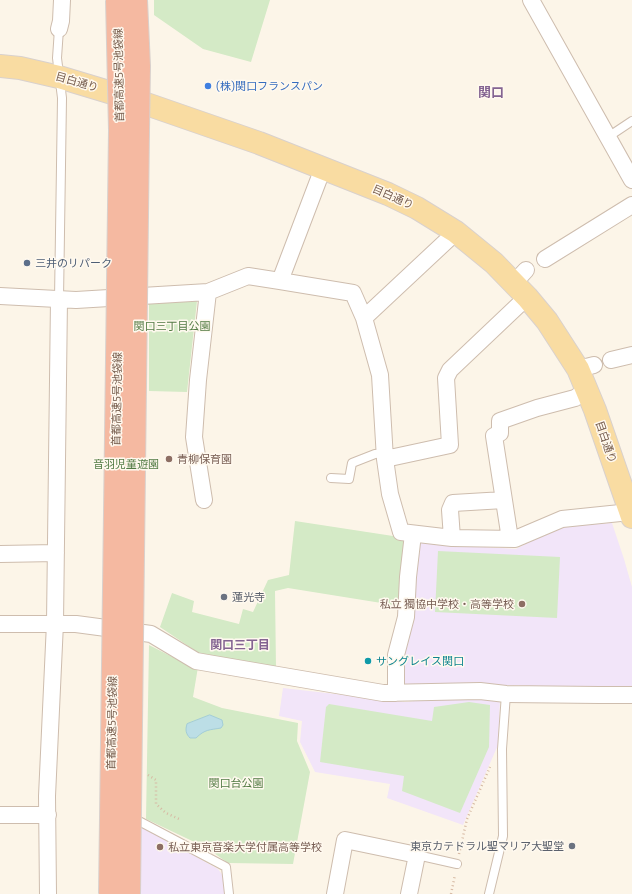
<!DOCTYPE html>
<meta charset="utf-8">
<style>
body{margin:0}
canvas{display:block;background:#fcf5e8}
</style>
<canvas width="632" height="894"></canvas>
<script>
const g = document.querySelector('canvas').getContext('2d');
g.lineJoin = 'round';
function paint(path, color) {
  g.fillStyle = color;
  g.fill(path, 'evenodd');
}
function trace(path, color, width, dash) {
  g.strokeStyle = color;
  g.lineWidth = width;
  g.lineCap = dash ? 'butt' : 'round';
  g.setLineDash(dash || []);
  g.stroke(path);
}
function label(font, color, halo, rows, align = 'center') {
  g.font = font + ' "Exo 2","Noto Sans JP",sans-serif';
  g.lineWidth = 3;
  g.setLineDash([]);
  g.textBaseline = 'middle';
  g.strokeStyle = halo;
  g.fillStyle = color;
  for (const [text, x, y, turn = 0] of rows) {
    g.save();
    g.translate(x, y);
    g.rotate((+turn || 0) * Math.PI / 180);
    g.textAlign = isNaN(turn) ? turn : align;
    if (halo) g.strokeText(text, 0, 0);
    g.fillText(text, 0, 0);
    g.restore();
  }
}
const education = new Path2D(`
 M 612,523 L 624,559 L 632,587 L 632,687 L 592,688 L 473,684 L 400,687 L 417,546 L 421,543 L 516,549 L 560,526 Z
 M 283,688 L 405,702 L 473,695 L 500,699 L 498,745 L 463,825 L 387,798 L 390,784 L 315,772 L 300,742 L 302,721 L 279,716 Z
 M 141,826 L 218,869 L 224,877 L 226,894 L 140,894 Z`);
const green = new Path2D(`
 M 154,0 L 270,0 L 251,62 L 203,49 L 154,15 Z
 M 197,301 L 187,392 L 149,391 L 149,304 Z
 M 295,521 L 406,538 L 400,606 L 288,588 L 275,591 L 276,669 L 200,654 L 160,627 L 172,593 L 194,601 L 192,612 L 239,624 L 243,609 L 253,612 L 268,580 L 289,575 Z
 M 438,551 L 560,557 L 557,618 L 435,612 Z
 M 149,645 L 188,665 L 198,667 L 193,697 L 222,708 L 298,723 L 297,741 L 310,772 L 293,864 L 228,863 L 207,848 L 146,819 Z
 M 469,702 L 490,705 L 489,747 L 460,813 L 402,791 L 404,776 L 320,762 L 326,707 L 329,704 L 432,721 L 434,707 Z`);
const water = new Path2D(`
 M 210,715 L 222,720 L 223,725 L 221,728 C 210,730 205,729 196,738 L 190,738 C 186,734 185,730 187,724 Z`);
const path = new Path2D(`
 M 148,775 L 156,780 L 156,804 L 166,813 L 179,819
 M 459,854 L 467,819 L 490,767
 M 451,894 L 455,875`);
const lane = new Path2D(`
 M 59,29 L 57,58 L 62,98 L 59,299
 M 608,137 L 632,121
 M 331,478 L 349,479 L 352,463 L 375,454 L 385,453
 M 137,820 L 226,867 L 229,894
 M 417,855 L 457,864
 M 489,894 L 503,836 L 502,749 L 506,694`);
const street = new Path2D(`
 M 531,0 L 632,180
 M 59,29 L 61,21 L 62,0
 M 323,168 L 280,281 L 353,293 L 364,318
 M 456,232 L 364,318 L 380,375 L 385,459 L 390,494 L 401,532 L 452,538 L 515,539 L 562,519 L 630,512
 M 545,259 L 632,205
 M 514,283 L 526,270
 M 0,296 L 76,300 L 208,292 L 248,276 L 280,281
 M 611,360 L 632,355
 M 578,369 L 594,365
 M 385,459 L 450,445 L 446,378 L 450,370 L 527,297
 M 204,500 L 194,437 L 198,380 L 208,292
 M 452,538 L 450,510 L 453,503 L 504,500
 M 510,539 L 494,436 L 500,433 L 500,421 L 537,408 L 575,398 L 587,390
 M 0,554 L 56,553
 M 0,624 L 76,624 L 151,634 L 196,661 L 383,693 L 480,691 L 506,694 L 599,695 L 632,695
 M 396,693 L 396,655 L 406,617 L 408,577 L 413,534
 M 0,815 L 48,815
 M 48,894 L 47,796 L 55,623 L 59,299
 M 335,894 L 345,840 L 417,855 L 409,894`);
const primary = new Path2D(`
 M 0,66 L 20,68 L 59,77 L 132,99 L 259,143 L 388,194 L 417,208 L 456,232 L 494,263 L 527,297 L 547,321 L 578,369 L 595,410 L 632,517`);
const highwayBridge = new Path2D(`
 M 110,894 L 120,130 L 117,0
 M 129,894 L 138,131 L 139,66 L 136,0`);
const markers = [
 [208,86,4,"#3f7fe0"],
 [27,263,4,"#5c6f8a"],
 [169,459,4,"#8d6e63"],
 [224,597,4,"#6b7280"],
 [522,604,4,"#8d6e63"],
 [368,661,4,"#0f9aa8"],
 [572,846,4,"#6b7280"],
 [160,847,4,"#8d6e63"]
];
const streetNames = [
 ["首都高速5号池袋線",119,75,-91],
 ["目白通り",77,82,16],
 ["目白通り",393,197,24],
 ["首都高速5号池袋線",117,399,-89],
 ["目白通り",606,442,71],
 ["首都高速5号池袋線",112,723,-89]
];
const shopNames = [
 ["(株)関口フランスパン",216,86]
];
const serviceNames = [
 ["三井のリパーク",35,263]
];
const parkNames = [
 ["関口三丁目公園",172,326],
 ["音羽児童遊園",126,464],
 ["関口台公園",236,783]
];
const educationNames = [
 ["青柳保育園",177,459],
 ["私立 獨協中学校・高等学校",514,604,"right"],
 ["私立東京音楽大学付属高等学校",168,847]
];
const worshipNames = [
 ["蓮光寺",232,597],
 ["東京カテドラル聖マリア大聖堂",564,846,"right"]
];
const cultureNames = [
 ["サングレイス関口",376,661]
];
const neighbourhoodNames = [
 ["関口三丁目",240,645]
];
const quarterNames = [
 ["関口",491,93]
];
paint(education, '#f2e5f9');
paint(green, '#d4eac6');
paint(water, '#bcdee6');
trace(water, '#a3cdd7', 1);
trace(lane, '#cebdae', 10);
trace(street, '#cebdae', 18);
trace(primary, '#d9d1cd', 24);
trace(path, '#d6b9a3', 2.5, [1, 3]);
trace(lane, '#fff', 8);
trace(street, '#fff', 16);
trace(primary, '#f9dca2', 22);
trace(highwayBridge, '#d9d1cd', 24, []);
trace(highwayBridge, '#f5b9a1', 22);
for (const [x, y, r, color] of markers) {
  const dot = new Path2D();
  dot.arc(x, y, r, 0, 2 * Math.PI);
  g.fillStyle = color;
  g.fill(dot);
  trace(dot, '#fff9ef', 1.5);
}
label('11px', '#765c4c', '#fff9ef', streetNames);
label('11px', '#366cbe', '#fff9ef', shopNames, 'left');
label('11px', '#4e5e75', '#fff9ef', serviceNames, 'left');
label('11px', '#537b44', '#fff9ef', parkNames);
label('11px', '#785e54', '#fff9ef', educationNames, 'left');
label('11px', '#5b616d', '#fff9ef', worshipNames, 'left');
label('11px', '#0d838f', '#fff9ef', cultureNames, 'left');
label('bold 12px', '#846492', '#fff9ef', neighbourhoodNames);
label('bold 13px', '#846492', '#fff9ef', quarterNames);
</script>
